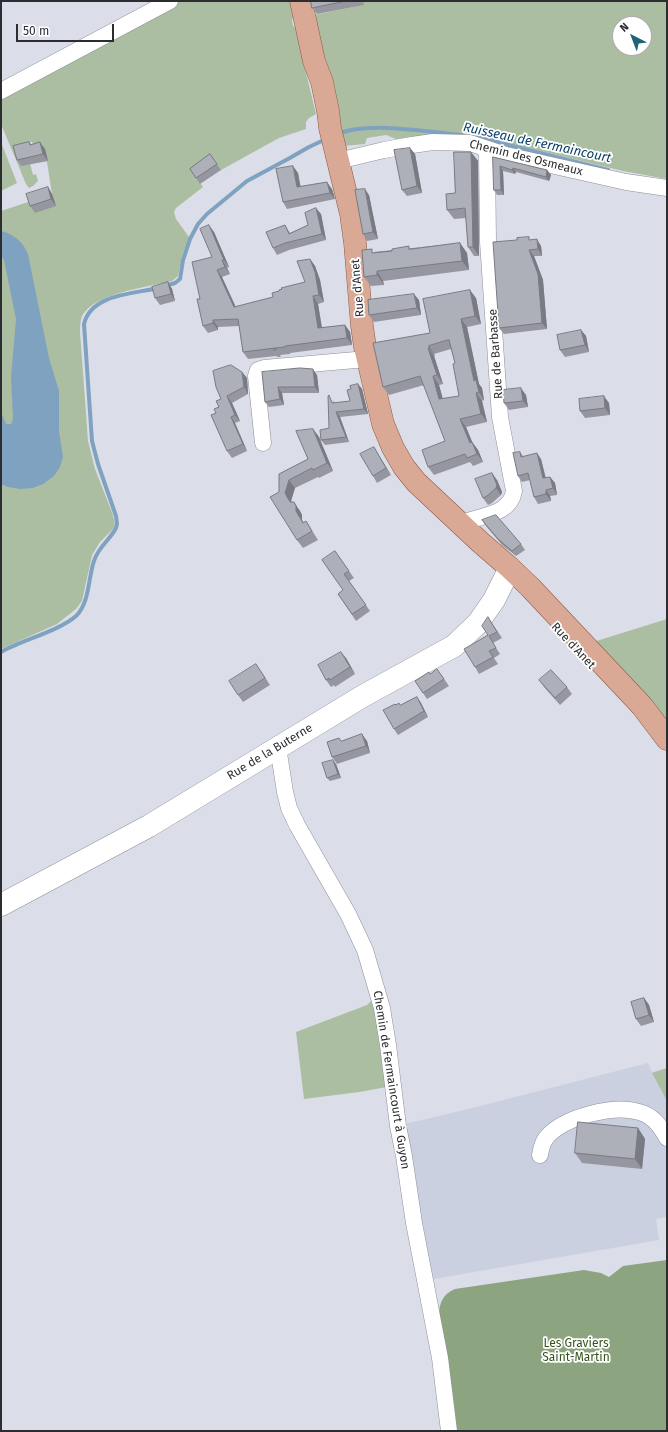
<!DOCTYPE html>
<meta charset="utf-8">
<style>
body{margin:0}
#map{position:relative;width:668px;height:1432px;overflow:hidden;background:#dbdee8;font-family:"Fira Sans",sans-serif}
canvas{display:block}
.frame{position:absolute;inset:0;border:2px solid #2c2d31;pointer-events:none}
.north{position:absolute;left:612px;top:16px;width:40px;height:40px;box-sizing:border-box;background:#fff;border:1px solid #ababad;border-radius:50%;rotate:318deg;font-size:11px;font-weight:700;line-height:16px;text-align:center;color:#2c2d31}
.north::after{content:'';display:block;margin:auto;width:14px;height:18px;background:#1e6474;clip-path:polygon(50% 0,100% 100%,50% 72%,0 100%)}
.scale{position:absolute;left:16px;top:24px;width:98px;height:18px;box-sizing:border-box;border:2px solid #2c2d31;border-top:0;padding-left:5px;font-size:12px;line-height:14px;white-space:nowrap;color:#2c2d31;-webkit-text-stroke:3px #fff;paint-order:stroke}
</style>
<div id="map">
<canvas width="668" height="1432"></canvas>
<div class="frame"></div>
<div class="north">N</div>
<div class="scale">50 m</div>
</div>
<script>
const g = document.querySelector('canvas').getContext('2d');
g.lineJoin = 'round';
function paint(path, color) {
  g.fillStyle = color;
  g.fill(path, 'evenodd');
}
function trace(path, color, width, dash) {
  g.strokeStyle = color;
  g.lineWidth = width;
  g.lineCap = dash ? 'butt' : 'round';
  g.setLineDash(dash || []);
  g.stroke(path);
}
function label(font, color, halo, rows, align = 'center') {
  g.font = font + ' "Fira Sans",sans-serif';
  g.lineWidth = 3.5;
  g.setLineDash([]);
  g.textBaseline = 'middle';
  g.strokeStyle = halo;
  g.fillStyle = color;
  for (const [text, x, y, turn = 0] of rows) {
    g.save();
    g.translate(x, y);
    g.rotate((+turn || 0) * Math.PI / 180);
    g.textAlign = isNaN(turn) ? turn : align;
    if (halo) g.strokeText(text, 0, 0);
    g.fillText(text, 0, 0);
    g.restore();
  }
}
const built = new Path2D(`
 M 648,1063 L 652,1072 L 667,1068 L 667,1217 L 656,1219 L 659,1240 L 428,1280 L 401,1125 L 472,1108 Z`);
const green = new Path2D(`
 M 179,1 L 294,1 L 296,16 L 292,19 L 293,26 L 295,27 L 316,114 L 309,118 L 306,122 L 306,129 L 279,138 L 221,170 L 194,175 L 203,187 L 176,208 L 174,212 L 176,219 L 189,237 L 182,256 L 178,276 L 172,281 C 148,287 94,293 82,316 C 80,321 80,327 80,332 L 88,441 L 95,469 L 113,515 L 115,525 L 113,529 L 100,542 L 92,555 L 82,601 L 76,609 L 57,624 L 1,649 L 1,211 L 52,194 L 45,149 L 35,151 L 32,142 L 25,143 L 33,175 L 36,174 L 38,181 L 33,186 L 29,188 L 26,184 L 1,124 L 1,96 Z
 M 363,1 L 667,1 L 667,179 L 623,171 L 468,133 L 396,139 L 386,135 L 367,138 L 365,144 L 343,146 L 314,15 L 363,5 ZM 620,24 L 644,24 L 644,48 L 620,48 Z
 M 1,142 L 17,183 L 1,191 Z
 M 667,619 L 667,730 L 590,643 Z
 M 374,998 L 387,1087 L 359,1092 L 304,1099 L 296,1032 L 367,1005 Z
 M 667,1068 L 667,1101 L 652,1073 Z`);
const forest = new Path2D(`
 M 667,1260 L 667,1431 L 455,1431 L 439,1316 C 439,1303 443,1294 455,1289 L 584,1270 L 601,1273 L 609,1277 L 623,1266 Z`);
const water = new Path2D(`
 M 1,231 C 14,234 23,242 28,254 L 49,358 L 59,391 L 59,431 L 63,457 L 60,467 L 54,476 L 43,484 L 33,488 L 20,489 L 8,487 L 1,484 L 1,412 L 6,424 L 11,424 L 12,422 L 13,418 L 11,377 L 16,319 L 4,260 L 1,255 Z`);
const stream = new Path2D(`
 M 338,134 C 368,121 429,132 462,135
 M 473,136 L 608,170
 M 165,286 L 175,283 L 180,279 L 183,260 L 190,239 L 198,224 L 207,214 L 247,181 L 288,159 L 309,147 L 326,139
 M 1,652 C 22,640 59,631 76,616 C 90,602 88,578 94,561 C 98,547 110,540 116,528 L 117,524 L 116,516 L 98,464 L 92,441 L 84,324 C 91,294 133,294 158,288`);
const street = new Path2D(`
 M 1,91 L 170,1
 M 338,161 L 384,150 L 412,145 L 433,142 L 470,143 L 506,155 L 626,182 L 667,188
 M 263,443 L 256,376 L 258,370 L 264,368 L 367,359
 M 460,524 C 479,515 510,516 514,491 L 500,417 L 488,242 L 487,154 L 484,148
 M 278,747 L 285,792 L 289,808 L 297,825 L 348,914 L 365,950 L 382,1008 L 388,1045 L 398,1126 L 404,1156 L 414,1223 L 440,1358 L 449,1431
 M 540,1155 C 541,1149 542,1143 546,1138 C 563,1117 614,1104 639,1112 C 653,1115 661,1127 667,1138`);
const secondary = new Path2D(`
 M 1,905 L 149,826 L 363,696 L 454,646 L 478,623 L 494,600 L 510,568`);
const primary = new Path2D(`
 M 301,1 L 314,61 L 322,82 L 328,111 L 330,128 L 351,214 L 355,243 L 362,326 L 365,347 L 383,424 L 393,448 L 404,467 L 416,482 L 480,542 L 510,568 L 530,587 L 642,706 L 667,739`);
const wall = new Path2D(`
 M 311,1 L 363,1 L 364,5 L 317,14 L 312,8 Z
 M 29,142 L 31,144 L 45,149 L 48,161 L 21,166 L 17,160 Z
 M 410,148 L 415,154 L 422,193 L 407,196 L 402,190 Z
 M 471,152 L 478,161 L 479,256 L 474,256 L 468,247 L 466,218 L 454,219 L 447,210 L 455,193 Z
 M 210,154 L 221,170 L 200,184 L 190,169 Z
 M 493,157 L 547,170 L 551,175 L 549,181 L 516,172 L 515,174 L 503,171 L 504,195 L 497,195 L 494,190 Z
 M 298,173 L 300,187 L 332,189 L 335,199 L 287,209 L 283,202 Z
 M 48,187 L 52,194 L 56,206 L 35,213 L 30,206 Z
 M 369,195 L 378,239 L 367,241 L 363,234 Z
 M 321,214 L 326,240 L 289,250 L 277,255 L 273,248 L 285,225 L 290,233 L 308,225 Z
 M 214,232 L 229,267 L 227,268 L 230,274 L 222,277 L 236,307 L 273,297 L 279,291 L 305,282 L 310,259 L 315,266 L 320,280 L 324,302 L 318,304 L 322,328 L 345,325 L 350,332 L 352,345 L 290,353 L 290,354 L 280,355 L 281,357 L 278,357 L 276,356 L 248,359 L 243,352 L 239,326 L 218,327 L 218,330 L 208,333 L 203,326 L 200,299 L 212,257 Z
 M 530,240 L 541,246 L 542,256 L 534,256 L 543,280 L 547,329 L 504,334 L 499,328 Z
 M 460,243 L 467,253 L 469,270 L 383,281 L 384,285 L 371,286 L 364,277 L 374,252 Z
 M 168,282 L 172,289 L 175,301 L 160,305 L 155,298 Z
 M 476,298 L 481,324 L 467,327 L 479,384 L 482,388 L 484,400 L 482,401 L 487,422 L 466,427 L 472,442 L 478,450 L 483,462 L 473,466 L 470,462 L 434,475 L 428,467 L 445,441 L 424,385 L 389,395 L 383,387 L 430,333 ZM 451,349 L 455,363 L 459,396 L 443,399 L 439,385 L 443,384 L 434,356 L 435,356 L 434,354 Z
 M 419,300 L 421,315 L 374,322 L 369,315 Z
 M 581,330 L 586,336 L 589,352 L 565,357 L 560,350 Z
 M 242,372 L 247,378 L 248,394 L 232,403 L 240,421 L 235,423 L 247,451 L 232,458 L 227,451 L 216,413 L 221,399 Z
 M 262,372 L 317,375 L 319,393 L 282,393 L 284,405 L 269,407 L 265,402 Z
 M 358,384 L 362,389 L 368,414 L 340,417 L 349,442 L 325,445 L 321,440 L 329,428 L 333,400 L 334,403 L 350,401 L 351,389 Z
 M 526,395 L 528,407 L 509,410 L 504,403 Z
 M 609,403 L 610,415 L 585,418 L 580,411 Z
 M 313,429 L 319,437 L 333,471 L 319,478 L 318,477 L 295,488 L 291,501 L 300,511 L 302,515 L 302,520 L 304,523 L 306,521 L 318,540 L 303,548 L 297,540 L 279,492 L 279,474 L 308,459 Z
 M 520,452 L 523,456 L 541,459 L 546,478 L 550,477 L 555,483 L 557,495 L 550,496 L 551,501 L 538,504 L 534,497 L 530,480 L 522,482 L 518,476 Z
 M 378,454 L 391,475 L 377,483 L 373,476 Z
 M 497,480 L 502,492 L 501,495 L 492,503 L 488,505 L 483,498 Z
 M 482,520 L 521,544 L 525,550 L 516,556 L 502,545 L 486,526 Z
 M 335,551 L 354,578 L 349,581 L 370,611 L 356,621 L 338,594 L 343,590 Z
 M 488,617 L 502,638 L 493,643 L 500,654 L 494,658 L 498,664 L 479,674 L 475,667 L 488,635 Z
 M 346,658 L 355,674 L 335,687 L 334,685 L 331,687 L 326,680 Z
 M 261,671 L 270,685 L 243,702 L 238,695 Z
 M 430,674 L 442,676 L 449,686 L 427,699 L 415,681 Z
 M 539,680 L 567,687 L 572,694 L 560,705 L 544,687 Z
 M 417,697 L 421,703 L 428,717 L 398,735 L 394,729 L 396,705 L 401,705 Z
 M 342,741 L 367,741 L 370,753 L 337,764 L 332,757 Z
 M 336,764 L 341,778 L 330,781 L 327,778 Z
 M 644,998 L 649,1005 L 654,1022 L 641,1026 L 636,1019 Z
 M 638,1128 L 645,1139 L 642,1169 L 582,1163 L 575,1153 Z`);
const shadedWall = new Path2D(`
 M 40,142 L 45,149 L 48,161 L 43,154 Z
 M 410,148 L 415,154 L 422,193 L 417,186 Z
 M 471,152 L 478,161 L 479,256 L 473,247 Z
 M 293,166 L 298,173 L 302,194 L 297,187 Z
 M 500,166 L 503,171 L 504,195 L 501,190 Z
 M 513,168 L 516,172 L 515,174 L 512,170 Z
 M 547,170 L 551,175 L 549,181 L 546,177 Z
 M 327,182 L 332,189 L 335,199 L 330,193 Z
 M 48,187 L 52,194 L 56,206 L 51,199 Z
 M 365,189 L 369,195 L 378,239 L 373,232 Z
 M 316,208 L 321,214 L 326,240 L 322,234 Z
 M 209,225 L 214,232 L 229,267 L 224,260 Z
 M 537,239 L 541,246 L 542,256 L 538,249 Z
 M 460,243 L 467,253 L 469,270 L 462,261 Z
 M 529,250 L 534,256 L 543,280 L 547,329 L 542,323 Z
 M 310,259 L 315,266 L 320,280 L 324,302 L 319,295 Z
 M 222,260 L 227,268 L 230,274 L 225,267 Z
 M 217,270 L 222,277 L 239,315 L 234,307 Z
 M 377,271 L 383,281 L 384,285 L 377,275 Z
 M 168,282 L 172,289 L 175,301 L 171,294 Z
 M 470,290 L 476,298 L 481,324 L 475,316 Z
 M 414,294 L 419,300 L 421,315 L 417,308 Z
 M 313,296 L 318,304 L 323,335 L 318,328 Z
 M 461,319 L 467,327 L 479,384 L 482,388 L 484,400 L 479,392 L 474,381 Z
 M 213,320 L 218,327 L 218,330 L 213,323 Z
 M 345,325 L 350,332 L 352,345 L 347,338 Z
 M 581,330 L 586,336 L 589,352 L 585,345 Z
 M 429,346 L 434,354 L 435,356 L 429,348 Z
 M 428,348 L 434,356 L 443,384 L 437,375 Z
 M 313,369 L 317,375 L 319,393 L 315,387 Z
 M 242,372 L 247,378 L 248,394 L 244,387 Z
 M 433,376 L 439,385 L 445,408 L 439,399 Z
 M 358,384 L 362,389 L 368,414 L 364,409 Z
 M 278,387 L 282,393 L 284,405 L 280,399 Z
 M 521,388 L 526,395 L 528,407 L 523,401 Z
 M 476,393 L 482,401 L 487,422 L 481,414 Z
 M 227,396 L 232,403 L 240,421 L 235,415 Z
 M 604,396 L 609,403 L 610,415 L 605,408 Z
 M 336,412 L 340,417 L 349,442 L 346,437 Z
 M 231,417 L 235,423 L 247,451 L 243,444 Z
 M 460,419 L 466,427 L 476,451 L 470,443 Z
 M 313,429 L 319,437 L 333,471 L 327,463 Z
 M 472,442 L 478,450 L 483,462 L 477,454 Z
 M 374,447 L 378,454 L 391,475 L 386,468 Z
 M 537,453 L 541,459 L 547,485 L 543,478 Z
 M 492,473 L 497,480 L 502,492 L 501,495 L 496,488 Z
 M 550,477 L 555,483 L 557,495 L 553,488 Z
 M 289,480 L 295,488 L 291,501 L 296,510 L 294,502 L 300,511 L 302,515 L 302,520 L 309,532 L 303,523 L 285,493 Z
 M 546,490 L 550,496 L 551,501 L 546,494 Z
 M 341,652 L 346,658 L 355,674 L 350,667 Z
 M 417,697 L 421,703 L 428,717 L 424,711 Z
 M 362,734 L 367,741 L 370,753 L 366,746 Z
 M 333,760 L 336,764 L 341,778 L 338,774 Z
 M 644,998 L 649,1005 L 654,1022 L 649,1015 Z
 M 638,1128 L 645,1139 L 642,1169 L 635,1159 Z`);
const building = new Path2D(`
 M 311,1 L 346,1 L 312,8 Z
 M 29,142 L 30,145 L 40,142 L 43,154 L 17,160 L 13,146 Z
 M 410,148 L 417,186 L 402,190 L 394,150 Z
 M 454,152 L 471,152 L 473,247 L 468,247 L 465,208 L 447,210 L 446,194 L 455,193 Z
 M 210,154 L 217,164 L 196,178 L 190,169 Z
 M 493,157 L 547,170 L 546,177 L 513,168 L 512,170 L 500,166 L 501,190 L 494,190 Z
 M 293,166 L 297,187 L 327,182 L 330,193 L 283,202 L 276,169 Z
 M 48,187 L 51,199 L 30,206 L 26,194 Z
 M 365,189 L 373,232 L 363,234 L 355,190 Z
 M 316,208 L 322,234 L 285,243 L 273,248 L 266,232 L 285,225 L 289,234 L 308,225 L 305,213 Z
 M 209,225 L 224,260 L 222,260 L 225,267 L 217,270 L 234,307 L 273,297 L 272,293 L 279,291 L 279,290 L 282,289 L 281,288 L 305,282 L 297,261 L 310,259 L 315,272 L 319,295 L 313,296 L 318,328 L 345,325 L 347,338 L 285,346 L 285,347 L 275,348 L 276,350 L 273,350 L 275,348 L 243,352 L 238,319 L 213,320 L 213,323 L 203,326 L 197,299 L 200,299 L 192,262 L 212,257 L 200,229 Z
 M 529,237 L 529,240 L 537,239 L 538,249 L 529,250 L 538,274 L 542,323 L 499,328 L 493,242 L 517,240 L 517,238 Z
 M 460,243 L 462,261 L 377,271 L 377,275 L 364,277 L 362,250 L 372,249 L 372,253 L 392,251 L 392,249 L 409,246 L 409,249 Z
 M 168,282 L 171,294 L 155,298 L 152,287 Z
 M 470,290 L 475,316 L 461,319 L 474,381 L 476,380 L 479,392 L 476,393 L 481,414 L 460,419 L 470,443 L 472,442 L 477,454 L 467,458 L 465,454 L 428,467 L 422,450 L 445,441 L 420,376 L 383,387 L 373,343 L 430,333 L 423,299 ZM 449,340 L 455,363 L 453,364 L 459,396 L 439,399 L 433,376 L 437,375 L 428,348 L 429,348 L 429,346 Z
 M 414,294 L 417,308 L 369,315 L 368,300 Z
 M 581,330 L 585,345 L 560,350 L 557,335 Z
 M 231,365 L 242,372 L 244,387 L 227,396 L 235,415 L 231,417 L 243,444 L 227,451 L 211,415 L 216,413 L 214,409 L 219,407 L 216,401 L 221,399 L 216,387 L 213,371 Z
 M 300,368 L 313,369 L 315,387 L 278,387 L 280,399 L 265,402 L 262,372 Z
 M 358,384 L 364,409 L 336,412 L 346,437 L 321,440 L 320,430 L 329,428 L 328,396 L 329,395 L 332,403 L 350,401 L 347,390 L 351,389 L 350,386 Z
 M 521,388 L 523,401 L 504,403 L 503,390 Z
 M 604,396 L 605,408 L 580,411 L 579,399 Z
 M 313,429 L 327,463 L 313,470 L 312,468 L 289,480 L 285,493 L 290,502 L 294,502 L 296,506 L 296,511 L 303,523 L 306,521 L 312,531 L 297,540 L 270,497 L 279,492 L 279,474 L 308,459 L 296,431 Z
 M 374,447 L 386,468 L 373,476 L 360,454 Z
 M 520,452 L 521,457 L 537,453 L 543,478 L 550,477 L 553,488 L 546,490 L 546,494 L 534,497 L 528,473 L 518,476 L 513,453 Z
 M 492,473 L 497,485 L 496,488 L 487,496 L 483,498 L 475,479 Z
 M 496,515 L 521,544 L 512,551 L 498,539 L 482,520 Z
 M 335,551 L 349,571 L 344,574 L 366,605 L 352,614 L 338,594 L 343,590 L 322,560 Z
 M 488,617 L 497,632 L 489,636 L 496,648 L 489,651 L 493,657 L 475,667 L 464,649 L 488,635 L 482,626 Z
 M 341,652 L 350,667 L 330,680 L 329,678 L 326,680 L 318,665 Z
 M 256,664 L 265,678 L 238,695 L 229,681 Z
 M 437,669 L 444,679 L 423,693 L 415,681 L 429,672 L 430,674 Z
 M 551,670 L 567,687 L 555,698 L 539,680 Z
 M 417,697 L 424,711 L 394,729 L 383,710 L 395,704 L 396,705 L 399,703 L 400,705 Z
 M 362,734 L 366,746 L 332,757 L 327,742 L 339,738 L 341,741 Z
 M 333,760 L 338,774 L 327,778 L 322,763 Z
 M 644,998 L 649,1015 L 636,1019 L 631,1002 Z
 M 578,1122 L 638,1128 L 635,1159 L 575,1153 Z`);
const streetNames = [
 ["Chemin des Osmeaux",526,158,14],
 ["Rue d'Anet",358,288,-95],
 ["Rue de Barbasse",496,354,-94],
 ["Rue d'Anet",573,646,47],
 ["Rue de la Buterne",270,752,-31],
 ["Chemin de Fermaincourt à Guyon",391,1080,81]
];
const parkNames = [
 ["Les Graviers",576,1344],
 ["Saint-Martin",576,1358]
];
const waterNames = [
 ["Ruisseau de Fermaincourt",537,143,12]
];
paint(built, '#cbd0e1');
paint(green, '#abbea1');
paint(forest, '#8ca47f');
paint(water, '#80a2c1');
trace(stream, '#80a2c1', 4);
trace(street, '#8d8f99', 17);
trace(secondary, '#8d8f99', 23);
trace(primary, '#8e5944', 23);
trace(street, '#fff', 16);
trace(secondary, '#fff', 22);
trace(primary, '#daa995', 22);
paint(wall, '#95969f');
paint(shadedWall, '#797a82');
paint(building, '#adafb9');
trace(building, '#797a82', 1);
label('12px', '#2c2d31', '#fff', streetNames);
label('12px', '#34541e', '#fff', parkNames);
label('italic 13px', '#063f68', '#fff', waterNames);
</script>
